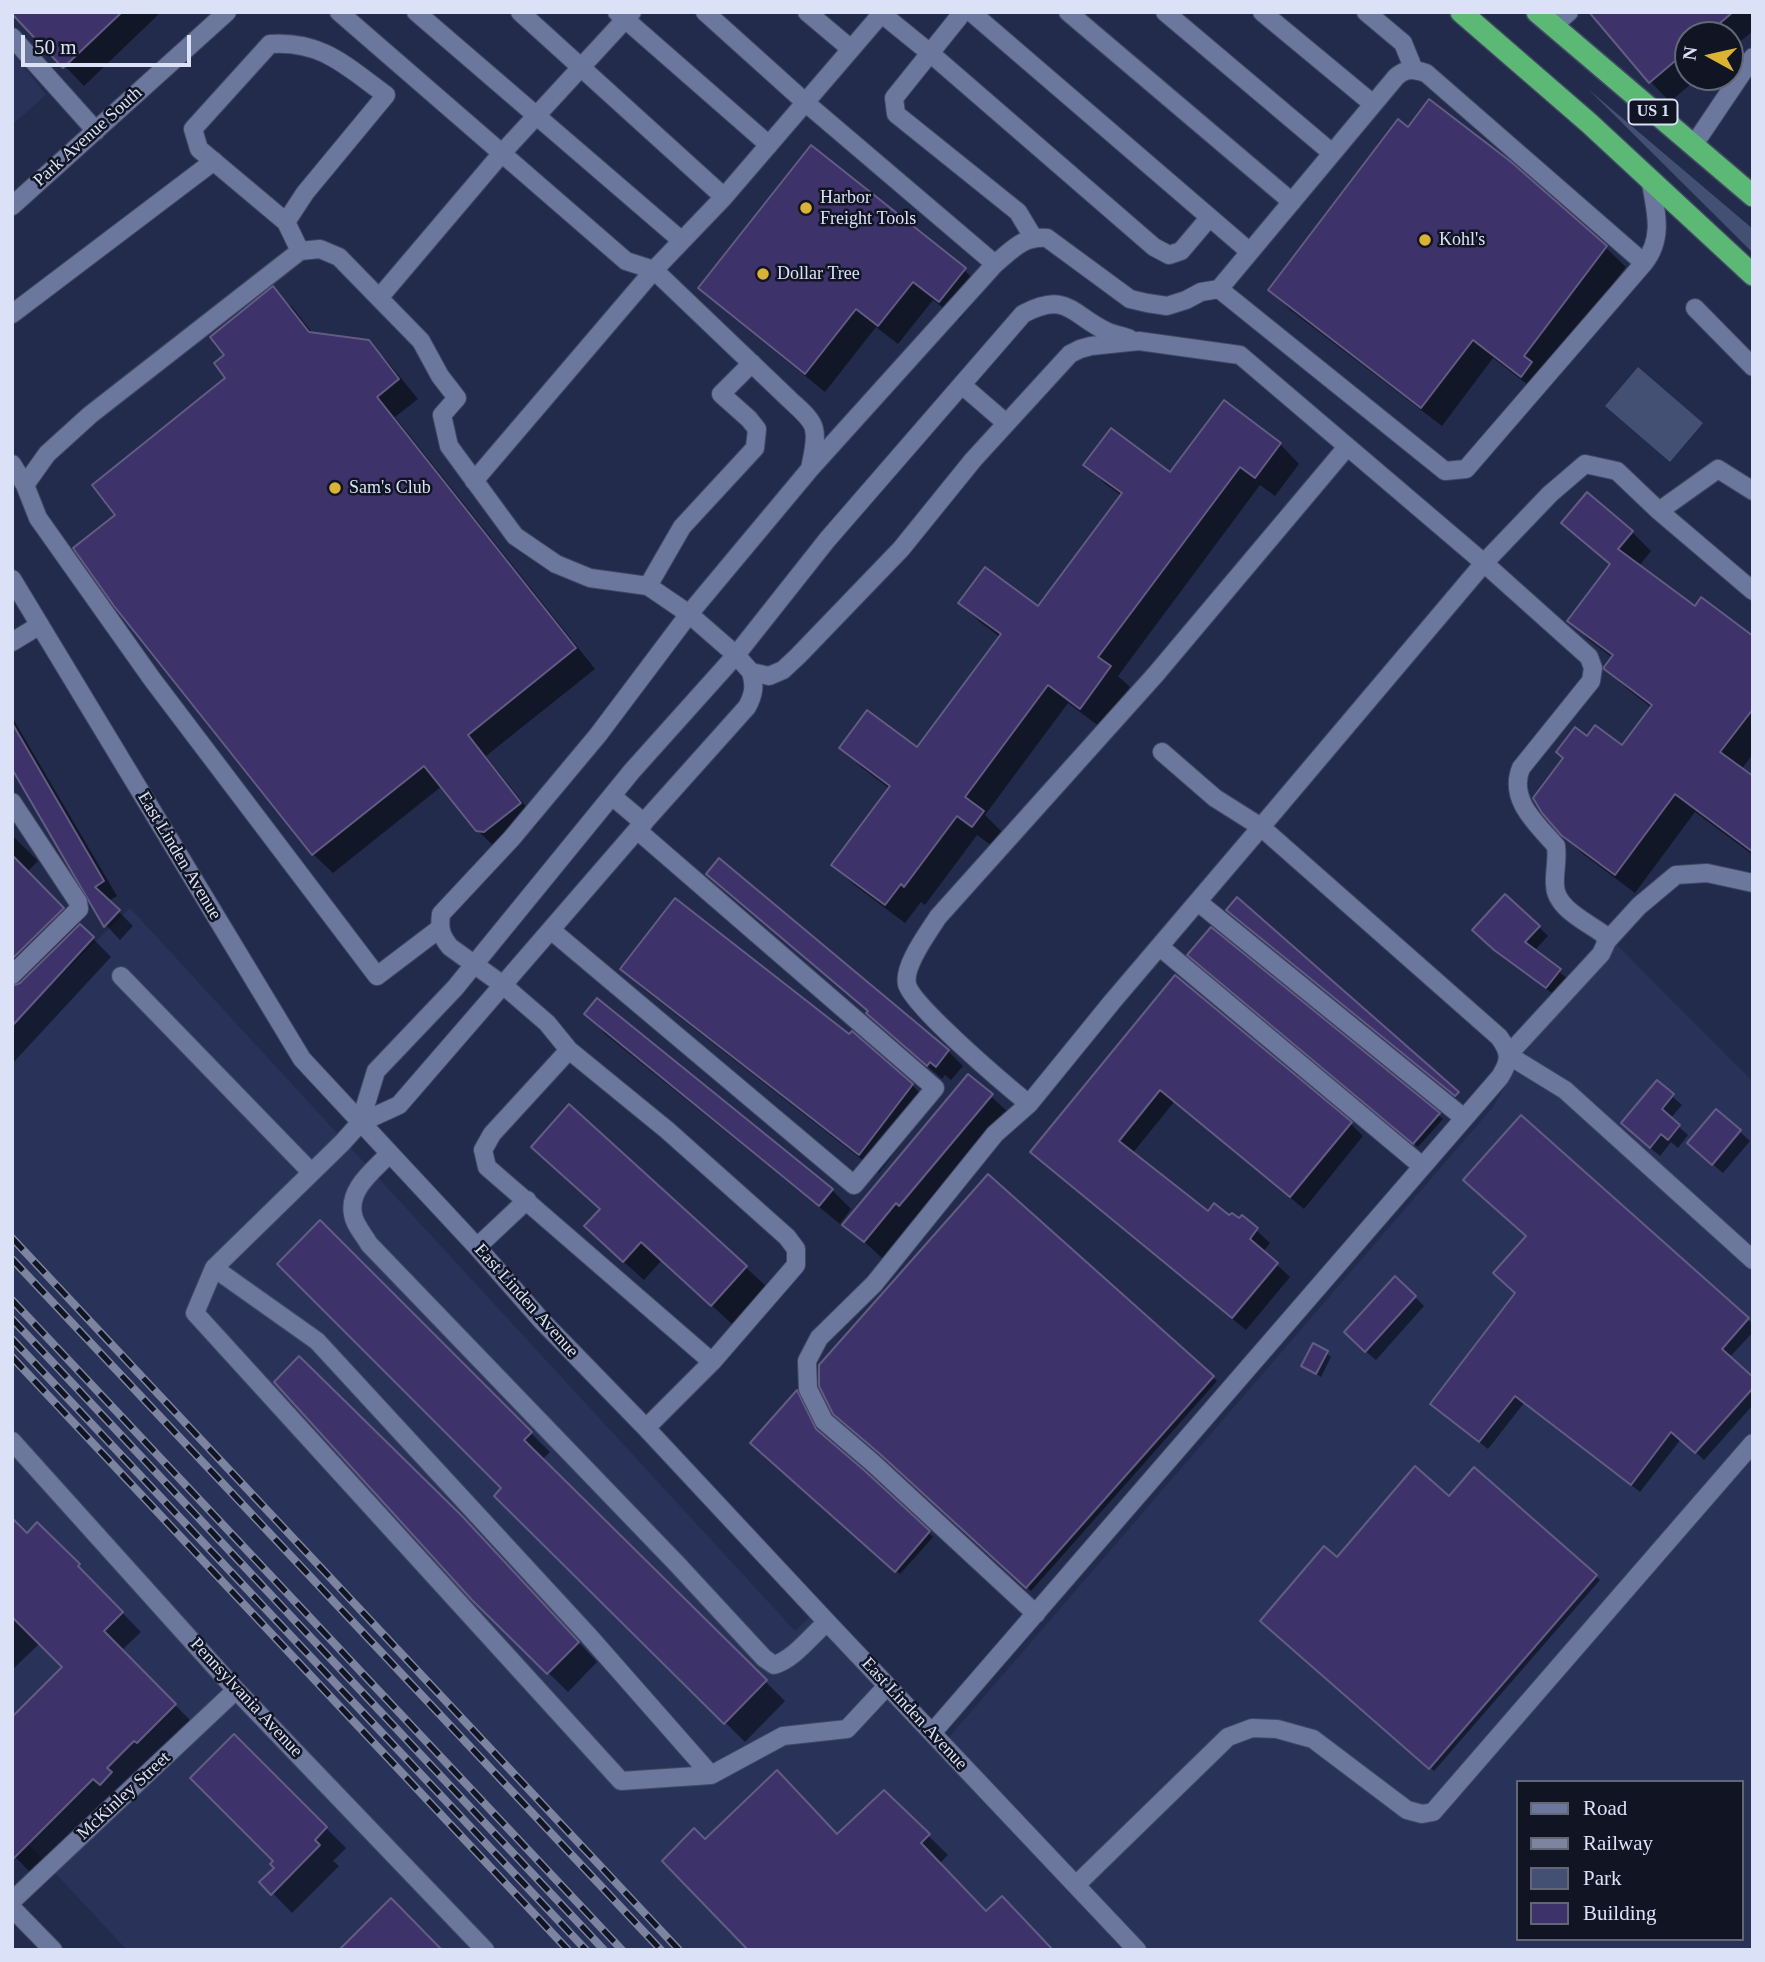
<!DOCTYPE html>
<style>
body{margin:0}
#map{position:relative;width:1765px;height:1962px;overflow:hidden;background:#222b4b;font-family:Georgia,serif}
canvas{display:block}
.frame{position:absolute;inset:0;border:14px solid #dbe2f7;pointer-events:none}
.legend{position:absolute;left:1516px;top:1780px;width:228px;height:161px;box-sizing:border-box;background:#111523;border:2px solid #626778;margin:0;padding:9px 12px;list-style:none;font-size:21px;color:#dbe2f7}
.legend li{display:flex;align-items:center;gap:14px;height:35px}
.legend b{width:35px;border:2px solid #626778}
.north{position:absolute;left:1674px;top:21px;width:70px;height:70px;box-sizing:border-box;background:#111523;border:2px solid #626778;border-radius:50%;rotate:278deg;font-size:19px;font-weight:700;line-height:28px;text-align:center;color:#dbe2f7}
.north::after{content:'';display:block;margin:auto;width:24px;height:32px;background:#dab333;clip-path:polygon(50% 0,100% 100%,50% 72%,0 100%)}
.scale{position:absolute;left:21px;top:35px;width:170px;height:32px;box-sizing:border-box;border:4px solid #dbe2f7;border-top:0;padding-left:9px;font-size:21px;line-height:24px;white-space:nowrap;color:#dbe2f7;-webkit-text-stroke:5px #111523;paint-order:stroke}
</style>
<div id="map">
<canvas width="1765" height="1962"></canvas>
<div class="frame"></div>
<ul class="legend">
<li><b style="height:9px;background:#6b779c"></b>Road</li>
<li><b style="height:9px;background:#7c849f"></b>Railway</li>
<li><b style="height:19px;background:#444f74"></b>Park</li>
<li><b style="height:19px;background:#3e326a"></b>Building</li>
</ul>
<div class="north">N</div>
<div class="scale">50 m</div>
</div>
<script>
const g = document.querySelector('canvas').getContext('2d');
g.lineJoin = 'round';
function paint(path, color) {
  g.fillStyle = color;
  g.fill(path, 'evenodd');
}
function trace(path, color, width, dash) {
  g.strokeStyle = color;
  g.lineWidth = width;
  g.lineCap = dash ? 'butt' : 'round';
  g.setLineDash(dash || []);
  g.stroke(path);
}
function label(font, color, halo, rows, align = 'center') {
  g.font = font + ' Georgia,serif';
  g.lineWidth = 5;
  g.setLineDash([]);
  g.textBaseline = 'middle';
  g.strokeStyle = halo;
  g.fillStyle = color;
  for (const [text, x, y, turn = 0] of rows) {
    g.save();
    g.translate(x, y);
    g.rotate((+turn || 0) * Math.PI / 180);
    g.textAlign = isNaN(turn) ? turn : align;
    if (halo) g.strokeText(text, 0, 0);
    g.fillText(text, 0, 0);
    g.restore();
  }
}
const built = new Path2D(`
 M 12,52 L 46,95 L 12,125 Z
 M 130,908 L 795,1631 L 818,1609 L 945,1742 L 1493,1107 L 1525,1052 L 1615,943 L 1753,1082 L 1753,1950 L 127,1950 L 12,1827 L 12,1023 ZM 1518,1782 L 1742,1782 L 1742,1939 L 1518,1939 Z`);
const green = new Path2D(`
 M 1588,89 L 1753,229 L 1753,253 Z
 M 1638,367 L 1703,423 L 1670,462 L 1605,406 Z`);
const shadow = new Path2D(`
 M 13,12 L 161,12 L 84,86 Z
 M 1592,12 L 1753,12 L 1753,31 L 1730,50 L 1730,35 L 1688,35 L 1688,77 L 1699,77 L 1670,102 L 1651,82 Z
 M 1408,129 L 1509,163 L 1606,248 L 1626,267 L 1543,375 L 1551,383 L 1541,395 L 1493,358 L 1442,426 L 1289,309 L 1270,290 Z
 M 964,270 L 984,289 L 959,320 L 933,300 L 898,344 L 876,327 L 825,392 L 720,307 L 700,288 Z
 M 273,289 L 293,308 L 313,334 L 368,342 L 388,362 L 418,399 L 395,417 L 595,669 L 486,756 L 539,823 L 504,851 L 498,850 L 477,830 L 442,786 L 333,873 L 313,854 L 118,515 L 228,379 L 227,355 Z
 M 1280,444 L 1299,464 L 1275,496 L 1260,485 L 1118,676 L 1130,687 L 1100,727 L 1068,703 L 985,815 L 1002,832 L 992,846 L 977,835 L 925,905 L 921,902 L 905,923 L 853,884 L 833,865 L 890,789 L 861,767 L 841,747 L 917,750 L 1000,637 L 980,622 L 960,602 L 1038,609 L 1122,496 L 1105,484 L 1086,464 L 1170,474 Z
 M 1563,523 L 1632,532 L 1651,551 L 1639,566 L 1695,608 L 1753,638 L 1753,754 L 1741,770 L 1753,779 L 1753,855 L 1695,812 L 1635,893 L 1583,854 L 1562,834 L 1565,759 L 1587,739 L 1623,747 L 1652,708 L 1626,688 L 1606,669 L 1613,658 L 1589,640 L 1570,621 L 1611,566 Z
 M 12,717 L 117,896 L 108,901 L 133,926 L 120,940 L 106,925 L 12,766 Z
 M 12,835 L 38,861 L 27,872 L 111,957 L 12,1064 Z
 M 719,861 L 948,1051 L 963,1066 L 951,1080 L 945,1075 L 942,1079 L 883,1027 L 869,1012 L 722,889 L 708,874 Z
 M 1539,927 L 1548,936 L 1534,951 L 1569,980 L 1556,996 L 1506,959 L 1484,939 Z
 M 1211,929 L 1443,1119 L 1418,1147 L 1193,959 Z
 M 623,969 L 849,1036 L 852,1033 L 912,1085 L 931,1105 L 879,1173 L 642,988 Z
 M 1176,977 L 1350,1123 L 1363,1136 L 1304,1209 L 1174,1102 L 1132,1154 L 1208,1214 L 1239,1220 L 1242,1217 L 1270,1243 L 1263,1252 L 1290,1277 L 1246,1330 L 1045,1165 L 1032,1152 Z
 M 586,1014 L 832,1190 L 851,1209 L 840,1224 L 605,1034 Z
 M 969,1076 L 1009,1113 L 918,1222 L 914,1219 L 882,1258 L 845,1224 Z
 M 1657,1083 L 1682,1105 L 1670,1119 L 1688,1135 L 1678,1148 L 1671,1142 L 1660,1156 L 1632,1133 Z
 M 569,1106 L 766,1286 L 732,1324 L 662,1260 L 644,1280 L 606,1246 L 601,1210 Z
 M 1717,1111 L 1750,1141 L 1723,1173 L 1699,1153 Z
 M 1521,1117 L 1753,1324 L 1753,1332 L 1729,1358 L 1753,1379 L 1753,1405 L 1704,1460 L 1681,1439 L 1640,1492 L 1524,1403 L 1488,1449 L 1432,1404 L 1517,1293 L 1528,1236 Z
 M 988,1177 L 1217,1381 L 1031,1591 L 887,1458 Z
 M 320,1223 L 550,1452 L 542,1460 L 785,1701 L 745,1742 L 497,1496 L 504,1488 Z
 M 1415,1297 L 1424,1306 L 1376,1360 L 1355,1342 Z
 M 1314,1345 L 1331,1357 L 1321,1377 L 1303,1365 Z
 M 797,1393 L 801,1396 L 819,1434 L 864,1473 L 933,1537 L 900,1574 L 752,1443 Z
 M 1449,1498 L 1596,1576 L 1600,1580 L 1434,1771 L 1266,1625 L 1337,1559 Z
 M 12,1521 L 27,1535 L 37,1525 L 97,1584 L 96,1586 L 141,1632 L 121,1651 L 194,1724 L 34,1876 L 12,1854 L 64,1667 L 40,1643 L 12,1670 Z
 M 482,1537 L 597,1662 L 568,1692 L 473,1599 Z
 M 234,1736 L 346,1848 L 333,1861 L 339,1866 L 292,1913 L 262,1882 L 276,1868 L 276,1861 Z
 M 884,1792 L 948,1855 L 939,1864 L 986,1913 L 705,1841 L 838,1835 Z`);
const building = new Path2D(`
 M 12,12 L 122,12 L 63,68 L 12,14 Z
 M 1589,12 L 1733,12 L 1706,35 L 1688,35 L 1688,50 L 1649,83 Z
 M 1429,99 L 1510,161 L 1607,246 L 1524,356 L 1532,362 L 1521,377 L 1473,340 L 1421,408 L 1268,290 L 1398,119 L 1408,127 Z
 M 811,145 L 966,268 L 939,302 L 913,282 L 878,326 L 856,309 L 805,374 L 698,288 Z
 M 273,286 L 309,332 L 369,340 L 399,379 L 377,397 L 576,648 L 468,735 L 521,803 L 484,832 L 476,831 L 424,766 L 312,855 L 114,606 L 73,548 L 115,515 L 92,485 L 225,378 L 214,363 L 224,355 L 210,337 Z
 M 1224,400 L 1281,443 L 1255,478 L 1240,467 L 1098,657 L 1111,666 L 1080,709 L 1048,685 L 965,797 L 984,811 L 972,827 L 957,816 L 904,887 L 901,884 L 885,905 L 831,865 L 890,786 L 839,748 L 867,710 L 917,747 L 1001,634 L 958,603 L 985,567 L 1038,606 L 1122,493 L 1083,465 L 1111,428 L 1170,472 Z
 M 1587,492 L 1633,531 L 1618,549 L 1695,606 L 1701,597 L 1753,636 L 1753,709 L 1720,752 L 1753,776 L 1753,852 L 1675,794 L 1615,875 L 1561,835 L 1542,813 L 1533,798 L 1563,758 L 1556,752 L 1575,727 L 1587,736 L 1595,725 L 1622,745 L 1652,705 L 1604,669 L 1604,667 L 1613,655 L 1567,621 L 1610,564 L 1561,523 Z
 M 12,723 L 104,881 L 95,887 L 120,910 L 104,927 L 12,769 Z
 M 12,855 L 64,908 L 12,959 Z
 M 719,858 L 949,1050 L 936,1067 L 930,1062 L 927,1066 L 866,1013 L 868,1011 L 706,874 Z
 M 1505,894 L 1540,926 L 1525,942 L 1561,969 L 1546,988 L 1494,950 L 1472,930 Z
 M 1237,897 L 1459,1092 L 1455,1096 L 1226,910 Z
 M 675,898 L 849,1034 L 852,1031 L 913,1084 L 859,1155 L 620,969 Z
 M 80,924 L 94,937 L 12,1026 L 12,986 L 20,983 Z
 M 1211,927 L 1440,1113 L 1413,1144 L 1187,955 Z
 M 1175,975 L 1352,1122 L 1290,1197 L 1160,1090 L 1119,1141 L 1208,1211 L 1214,1203 L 1229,1215 L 1232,1213 L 1239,1218 L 1242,1215 L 1258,1228 L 1250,1239 L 1278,1263 L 1232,1318 L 1030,1152 Z
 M 597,998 L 833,1189 L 819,1206 L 584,1014 Z
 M 968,1074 L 993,1094 L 899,1206 L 896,1203 L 864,1242 L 842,1225 Z
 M 1657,1080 L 1674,1094 L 1662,1109 L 1680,1125 L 1668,1140 L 1661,1134 L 1650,1148 L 1621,1123 Z
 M 569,1104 L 747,1266 L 711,1306 L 641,1242 L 623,1262 L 584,1226 L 600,1209 L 531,1147 Z
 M 1716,1109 L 1741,1130 L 1712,1165 L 1687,1143 Z
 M 1521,1115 L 1749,1318 L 1722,1349 L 1753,1377 L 1753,1388 L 1695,1453 L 1671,1432 L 1631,1485 L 1515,1396 L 1479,1442 L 1430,1404 L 1515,1293 L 1493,1273 L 1526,1236 L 1463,1180 Z
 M 988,1174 L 1214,1376 L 1026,1588 L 880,1454 L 833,1414 L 819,1386 L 819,1365 Z
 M 320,1220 L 532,1432 L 524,1440 L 767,1680 L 724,1724 L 494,1496 L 501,1488 L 277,1264 Z
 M 1395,1276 L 1416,1296 L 1365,1352 L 1344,1332 Z
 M 1313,1343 L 1328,1351 L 1316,1374 L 1301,1366 Z
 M 299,1356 L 462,1516 L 579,1642 L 547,1674 L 472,1600 L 274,1382 Z
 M 797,1390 L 816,1429 L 865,1471 L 930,1531 L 895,1572 L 750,1443 Z
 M 1415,1466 L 1449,1496 L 1474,1467 L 1597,1575 L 1429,1769 L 1260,1621 L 1324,1546 L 1337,1557 Z
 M 12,1518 L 27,1533 L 37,1522 L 80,1564 L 78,1566 L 123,1612 L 104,1631 L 176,1704 L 137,1743 L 134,1741 L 107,1768 L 112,1772 L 100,1785 L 93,1779 L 12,1860 L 12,1717 L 62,1667 L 12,1617 Z
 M 234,1734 L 327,1827 L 315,1840 L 320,1845 L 271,1895 L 259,1882 L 274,1868 L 270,1864 L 273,1861 L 190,1778 Z
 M 777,1770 L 837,1834 L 884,1790 L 930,1834 L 921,1843 L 986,1911 L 1002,1896 L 1053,1950 L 748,1950 L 662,1861 L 694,1828 L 705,1839 Z
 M 391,1898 L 442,1950 L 339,1950 Z`);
const minor = new Path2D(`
 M 339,12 L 626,261 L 654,270 L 474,481
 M 416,12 L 682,241
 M 520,12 L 724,197
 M 617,12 L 769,145
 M 705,12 L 806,103 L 995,264 L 810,469
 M 807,12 L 851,49
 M 963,12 L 894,98 L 896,114 L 1018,212 L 1033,237
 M 971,12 L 1250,252
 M 1068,12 L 1292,202
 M 1165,12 L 1332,153
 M 1262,12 L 1373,104
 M 1366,12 L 1403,43 L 1414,70
 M 882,14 L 930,53 L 1154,247 L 1169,255 L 1181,251 L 1209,218
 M 1553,26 L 1569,12
 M 12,37 L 96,131
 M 1693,146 L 1753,57
 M 12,206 L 227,12
 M 286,222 L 305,193 L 386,95 C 347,67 322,40 270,44 L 193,129 L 199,149 L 286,222 L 300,251
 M 1644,263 C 1665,237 1655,208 1650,178
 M 995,264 C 1013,249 1023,236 1047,238 L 1130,299 L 1147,303 L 1167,306 L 1186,300 L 1201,292 L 1219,289 L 1445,471 L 1466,469 L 1644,263 L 1426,73 C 1413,69 1406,68 1396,77 L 1219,289
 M 379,298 L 502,153 L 632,12
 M 1695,308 L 1753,367
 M 12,314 L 214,161
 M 962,385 L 1006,423
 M 12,464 L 25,485
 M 1659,511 L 1718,469 L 1753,491
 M 12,579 L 302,1059 L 477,1247 L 542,1321 L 646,1428 L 827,1622 L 1137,1950
 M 648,586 L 682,527 L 755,448 L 757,429 L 749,419 L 721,394 L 752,363
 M 1753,591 L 1659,511 L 1617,471 L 1585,464 L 1550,494 L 1484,563 L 1589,657 L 1593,668 L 1591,681 L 1521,768 C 1508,800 1537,824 1556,846 C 1558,860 1554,872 1555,885 C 1555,908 1587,922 1603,934 L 1607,941 L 1601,954 L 1508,1055 L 1565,1090 L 1753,1260
 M 12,642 L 40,625
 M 751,672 C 755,686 754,694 747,707 L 637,830 L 399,1105 L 360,1123 L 342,1143 L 214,1268 L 317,1341 L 588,1635 L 711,1775 L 783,1736 L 847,1729 L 887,1686
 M 1162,752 L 1215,798 L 1261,827 L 1112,1002 L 1029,1104 C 1008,1087 911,1005 907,984 C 903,966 928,933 938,917 L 1156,674 L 1347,447
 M 612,796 L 644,823
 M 12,802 L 78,902 L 79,909 L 12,975
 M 1198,902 L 1464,1118
 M 439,929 L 377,976 L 152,679 L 38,518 L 25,485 L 47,454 L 90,415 L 300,251 L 320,249 L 339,257 L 421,341 L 440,376 L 457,398 L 442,415 L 449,446 L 515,536 L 556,564 L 590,578 L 648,586 L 689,614 L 736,655 L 751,672 L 769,676 L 783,670 L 798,656 L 901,549 L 973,460 L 1070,354 L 1080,349 L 1091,346 L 1139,341 L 1240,355 L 1484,563 L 1261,827 L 1499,1037 C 1511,1053 1510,1061 1500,1077 L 932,1733
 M 551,930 L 854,1185 L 935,1088 L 637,830
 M 1607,941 L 1639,906 L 1676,875 L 1707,873 L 1753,883
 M 1160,947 L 1422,1166
 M 121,976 L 311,1172
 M 569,1050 L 492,1134 L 483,1150 L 487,1167 L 712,1362
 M 1029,1104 L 995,1134 L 874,1284 L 819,1338 L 807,1361 L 808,1389 L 824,1421 L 873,1463 L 1036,1614
 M 360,1123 L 376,1071 L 455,988 L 632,771 L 736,655 L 827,540 L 1023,314 C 1068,290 1072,316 1108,332 C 1115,335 1123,336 1130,339
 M 389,1154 C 374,1170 348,1189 353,1214 C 354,1224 364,1235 369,1244 L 677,1564 L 764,1658 L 774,1665 C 794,1659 811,1636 827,1622
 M 477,1247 L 527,1200
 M 214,1268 L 195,1313 L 621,1781 L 711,1775
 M 646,1428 L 712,1362 L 796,1265 L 796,1249 L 787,1237 L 667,1130 L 569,1050 L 547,1023 L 503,985 L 450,947 C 441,936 439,929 441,914 L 512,838 L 598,735 L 689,614 L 810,469 C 812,457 817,441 814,429 C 812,418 797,407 789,399 L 654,270 L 724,197 L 883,12
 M 12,1441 L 236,1690 L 485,1950
 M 1076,1885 L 1228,1737 L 1252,1728 L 1277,1729 L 1313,1739 L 1407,1810 L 1422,1814 L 1433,1812 L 1753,1443
 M 12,1901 L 236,1690
 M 12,1908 L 53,1950`);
const highway = new Path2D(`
 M 1461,12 L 1589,123 L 1753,275
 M 1537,12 L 1753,196`);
const rail = new Path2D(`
 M 12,1238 L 679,1950
 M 12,1259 L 661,1950
 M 12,1300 L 622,1950
 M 12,1319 L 604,1950
 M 12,1339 L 586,1950
 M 12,1357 L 568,1950`);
const markers = [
 [806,208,7,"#dab333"],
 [1425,240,7,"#dab333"],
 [763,274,7,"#dab333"],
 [335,488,7,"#dab333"]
];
const shields = [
 [1653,112,49]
];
const shieldNames = [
 ["US 1",1653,112]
];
const streetNames = [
 ["Park Avenue South",88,137,-42],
 ["East Linden Avenue",179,856,59],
 ["East Linden Avenue",526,1301,48],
 ["Pennsylvania Avenue",246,1698,47],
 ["East Linden Avenue",914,1714,47],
 ["McKinley Street",124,1796,-43]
];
const poiNames = [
 ["Harbor",820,198],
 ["Freight Tools",820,219],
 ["Kohl's",1439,240],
 ["Dollar Tree",777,274],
 ["Sam's Club",349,488]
];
paint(built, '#29335a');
paint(green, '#444f74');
paint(shadow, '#0007');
paint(building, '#3e326a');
trace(building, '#625c82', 2);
trace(minor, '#424864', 20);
trace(highway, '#424864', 24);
trace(minor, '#6b779c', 18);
trace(highway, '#5bb975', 21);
trace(rail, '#7c849f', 8);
trace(rail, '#111523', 5, [16]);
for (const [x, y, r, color] of markers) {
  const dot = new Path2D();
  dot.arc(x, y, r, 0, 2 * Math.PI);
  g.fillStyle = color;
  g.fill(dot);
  trace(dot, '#111523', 2.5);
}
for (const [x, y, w] of shields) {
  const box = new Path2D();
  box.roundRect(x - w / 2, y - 12.5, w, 25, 5);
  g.fillStyle = '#111523';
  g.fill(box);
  trace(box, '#dbe2f7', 2);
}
label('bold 16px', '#dbe2f7', null, shieldNames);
label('18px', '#dbe2f7', '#111523', streetNames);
label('18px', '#dbe2f7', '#111523', poiNames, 'left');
</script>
